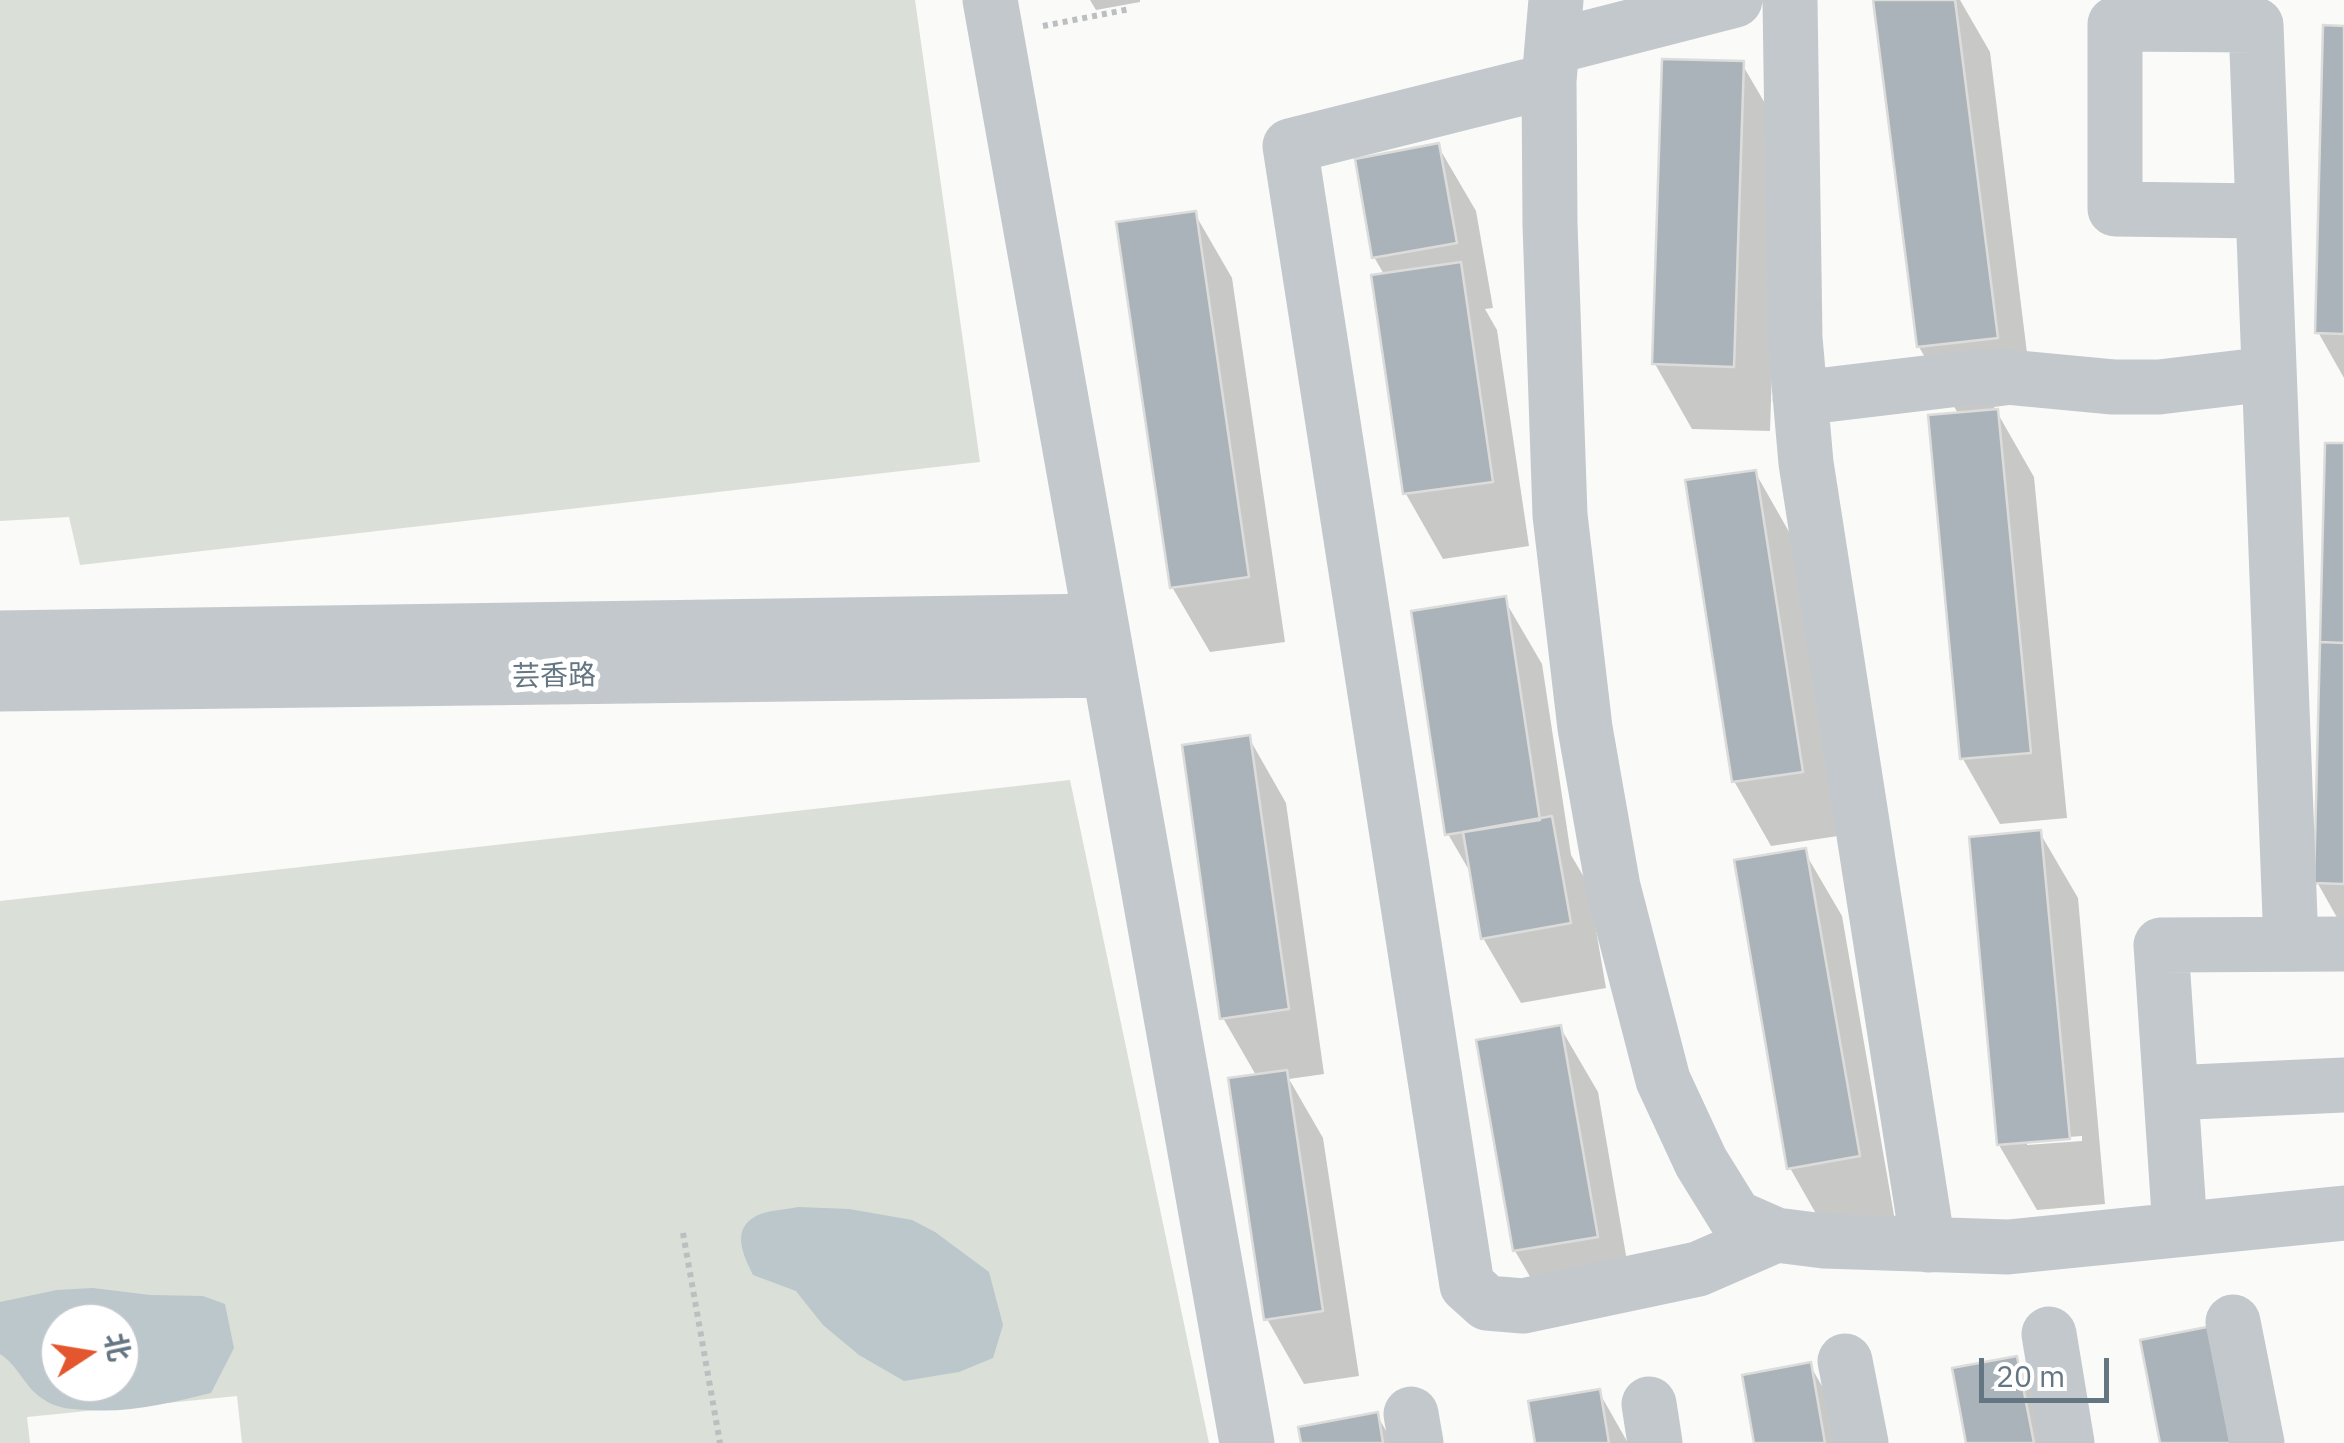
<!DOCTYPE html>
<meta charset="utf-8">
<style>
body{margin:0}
#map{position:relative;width:2344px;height:1443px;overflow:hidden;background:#fafaf8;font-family:"IBM Plex Sans","Noto Sans SC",sans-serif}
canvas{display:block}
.north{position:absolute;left:40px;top:1303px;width:100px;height:100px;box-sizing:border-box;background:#fff;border:2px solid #c1c8cd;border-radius:50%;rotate:78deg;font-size:28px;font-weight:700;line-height:40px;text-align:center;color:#657683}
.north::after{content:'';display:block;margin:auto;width:35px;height:45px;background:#e4572e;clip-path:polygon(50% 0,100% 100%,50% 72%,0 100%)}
.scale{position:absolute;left:1979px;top:1358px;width:130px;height:45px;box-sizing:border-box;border:5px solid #657683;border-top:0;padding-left:12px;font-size:30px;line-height:35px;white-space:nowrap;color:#657683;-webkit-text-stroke:8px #fff;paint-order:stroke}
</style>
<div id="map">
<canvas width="2344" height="1443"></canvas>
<div class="north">北</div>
<div class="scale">20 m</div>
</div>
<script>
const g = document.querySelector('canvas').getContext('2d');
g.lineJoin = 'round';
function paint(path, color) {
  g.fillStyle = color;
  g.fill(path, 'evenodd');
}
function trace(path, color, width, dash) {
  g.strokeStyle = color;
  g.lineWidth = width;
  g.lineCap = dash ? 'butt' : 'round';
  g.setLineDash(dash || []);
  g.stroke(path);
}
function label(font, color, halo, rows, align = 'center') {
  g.font = font + ' "IBM Plex Sans","Noto Sans SC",sans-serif';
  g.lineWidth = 10;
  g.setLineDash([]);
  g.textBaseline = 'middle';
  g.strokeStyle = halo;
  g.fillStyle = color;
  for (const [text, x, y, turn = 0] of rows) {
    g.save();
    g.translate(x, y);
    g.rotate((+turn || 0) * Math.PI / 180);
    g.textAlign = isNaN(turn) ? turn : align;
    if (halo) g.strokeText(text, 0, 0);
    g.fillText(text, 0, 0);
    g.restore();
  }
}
const green = new Path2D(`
 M 0,0 L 915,0 L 980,462 L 80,565 L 69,517 L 0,521 Z
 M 1070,780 L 1209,1443 L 242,1443 L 237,1396 L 27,1417 L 30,1443 L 0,1443 L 0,901 ZM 60,1323 L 120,1323 L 120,1383 L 60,1383 Z`);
const water = new Path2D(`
 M 798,1207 L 849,1209 L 912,1220 L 935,1232 L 989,1272 L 1003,1325 L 993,1358 L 959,1372 L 904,1381 L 859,1355 L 823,1325 L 796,1291 L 753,1275 C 744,1256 730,1230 756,1216 C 767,1210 786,1210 798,1207 Z
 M 93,1288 L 150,1295 L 203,1296 L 225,1304 L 234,1348 L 211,1393 C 169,1403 131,1413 88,1410 C 72,1409 56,1409 43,1399 C 25,1388 18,1365 0,1354 L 0,1302 L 57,1290 ZM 120,1323 L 120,1383 L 60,1383 L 60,1323 Z`);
const shadow = new Path2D(`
 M 1090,0 L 1140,0 L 1140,2 L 1096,10 Z
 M 1876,0 L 1960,0 L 1990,52 L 2033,402 L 1994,407 L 2034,477 L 2067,818 L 2000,824 L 1963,759 L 1959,415 L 1919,347 Z
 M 2344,28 L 2344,378 L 2318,332 Z
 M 1742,64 L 1780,129 L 1770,431 L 1692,429 L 1655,364 Z
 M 1438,146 L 1476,211 L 1493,308 L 1485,309 L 1497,330 L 1529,546 L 1443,559 L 1406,494 L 1374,277 L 1385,276 L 1374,257 Z
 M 1195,214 L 1232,278 L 1285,642 L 1210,652 L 1172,587 Z
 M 2344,446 L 2344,930 L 2317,882 Z
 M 1755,472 L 1792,537 L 1838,836 L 1771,846 L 1734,781 Z
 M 1504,599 L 1542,664 L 1571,855 L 1588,884 L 1606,988 L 1521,1003 L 1483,938 L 1473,877 L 1448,834 Z
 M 1249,738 L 1286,803 L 1324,1074 L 1289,1079 L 1323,1138 L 1359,1376 L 1304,1384 L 1267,1319 L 1257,1077 L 1223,1018 Z
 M 2040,833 L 2078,898 L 2105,1204 L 2037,1210 L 1999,1145 ZM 2082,1136 L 2082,1141 L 2027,1145 L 2027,1140 Z
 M 1804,851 L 1842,916 L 1895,1221 L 1827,1233 L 1790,1168 Z
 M 1560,1027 L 1598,1092 L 1634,1302 L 1553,1316 L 1515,1251 Z
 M 2016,1359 L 2054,1424 L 2057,1443 L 1968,1443 Z
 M 1810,1365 L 1847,1430 L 1849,1443 L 1756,1443 Z
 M 1599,1392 L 1628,1443 L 1538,1443 Z
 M 1377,1415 L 1393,1443 L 1304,1443 Z`);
const building = new Path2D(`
 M 1873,0 L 1955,0 L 1998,338 L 1917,347 Z
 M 2323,25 L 2344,26 L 2344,334 L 2315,333 Z
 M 1662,59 L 1744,61 L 1734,367 L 1652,364 Z
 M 1439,143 L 1457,243 L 1372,258 L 1355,159 Z
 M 1196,211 L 1249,577 L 1170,588 L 1116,222 Z
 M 1461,262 L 1493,482 L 1403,494 L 1371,275 Z
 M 1998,409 L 2031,753 L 1960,759 L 1928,415 Z
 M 2325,443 L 2344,443 L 2344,643 L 2320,642 Z
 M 1756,470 L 1803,772 L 1732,782 L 1685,480 Z
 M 1506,596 L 1540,820 L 1445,835 L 1411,611 Z
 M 2320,642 L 2344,643 L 2344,884 L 2314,883 Z
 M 1250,735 L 1289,1009 L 1220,1019 L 1182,745 Z
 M 1552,816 L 1571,923 L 1481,939 L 1463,832 Z
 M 2041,830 L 2070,1139 L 1997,1145 L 1969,837 Z
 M 1806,848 L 1860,1156 L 1787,1169 L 1734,860 Z
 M 1561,1025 L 1598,1237 L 1513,1251 L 1476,1040 Z
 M 1287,1070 L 1323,1311 L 1264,1320 L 1228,1078 Z
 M 2212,1326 L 2235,1443 L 2160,1443 L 2140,1340 Z
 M 2017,1356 L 2034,1443 L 1966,1443 L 1952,1368 Z
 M 1811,1362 L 1825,1443 L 1754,1443 L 1742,1375 Z
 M 1600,1389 L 1609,1443 L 1535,1443 L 1528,1401 Z
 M 1378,1412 L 1383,1443 L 1301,1443 L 1298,1427 Z`);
const path = new Path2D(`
 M 1043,26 L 1130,9
 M 683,1233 L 720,1443`);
const minor = new Path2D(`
 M 990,0 L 1247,1443
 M 1556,0 L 1549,81 L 1550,224 L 1560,515 L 1585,728 L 1613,887 L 1663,1080 L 1701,1162 L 1735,1217 L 1776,1235 L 1824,1241 L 2008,1247 L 2344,1213
 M 1790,0 L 1795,338 L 1806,463 L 1928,1245
 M 1552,47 L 1735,0
 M 1549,81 L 1290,146 L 1467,1285 L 1487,1303 L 1523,1306 L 1698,1269 L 1776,1235
 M 2261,211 L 2115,209 L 2115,24 L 2256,25 L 2291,944
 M 1800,398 L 1967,378 L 2007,377 L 2113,387 L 2159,387 L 2268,374
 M 0,638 L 1099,621
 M 0,684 L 1108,670
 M 2171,1093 L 2344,1085
 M 2180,1229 L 2161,945 L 2344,944
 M 2233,1322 L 2257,1443
 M 2049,1334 L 2067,1443
 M 1845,1361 L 1861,1443
 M 1649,1404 L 1655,1443
 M 1411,1414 L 1416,1443`);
const streetNames = [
 ["芸香路",554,677,-1]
];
paint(green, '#dadfd7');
paint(water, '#bbc7cb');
paint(shadow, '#0003');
paint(building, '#aab3b9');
trace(building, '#dcdcda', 2.5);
trace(path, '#bbbfc2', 6, [5, 5]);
trace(minor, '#c3c8cc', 55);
label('28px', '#657683', '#fff', streetNames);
</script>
